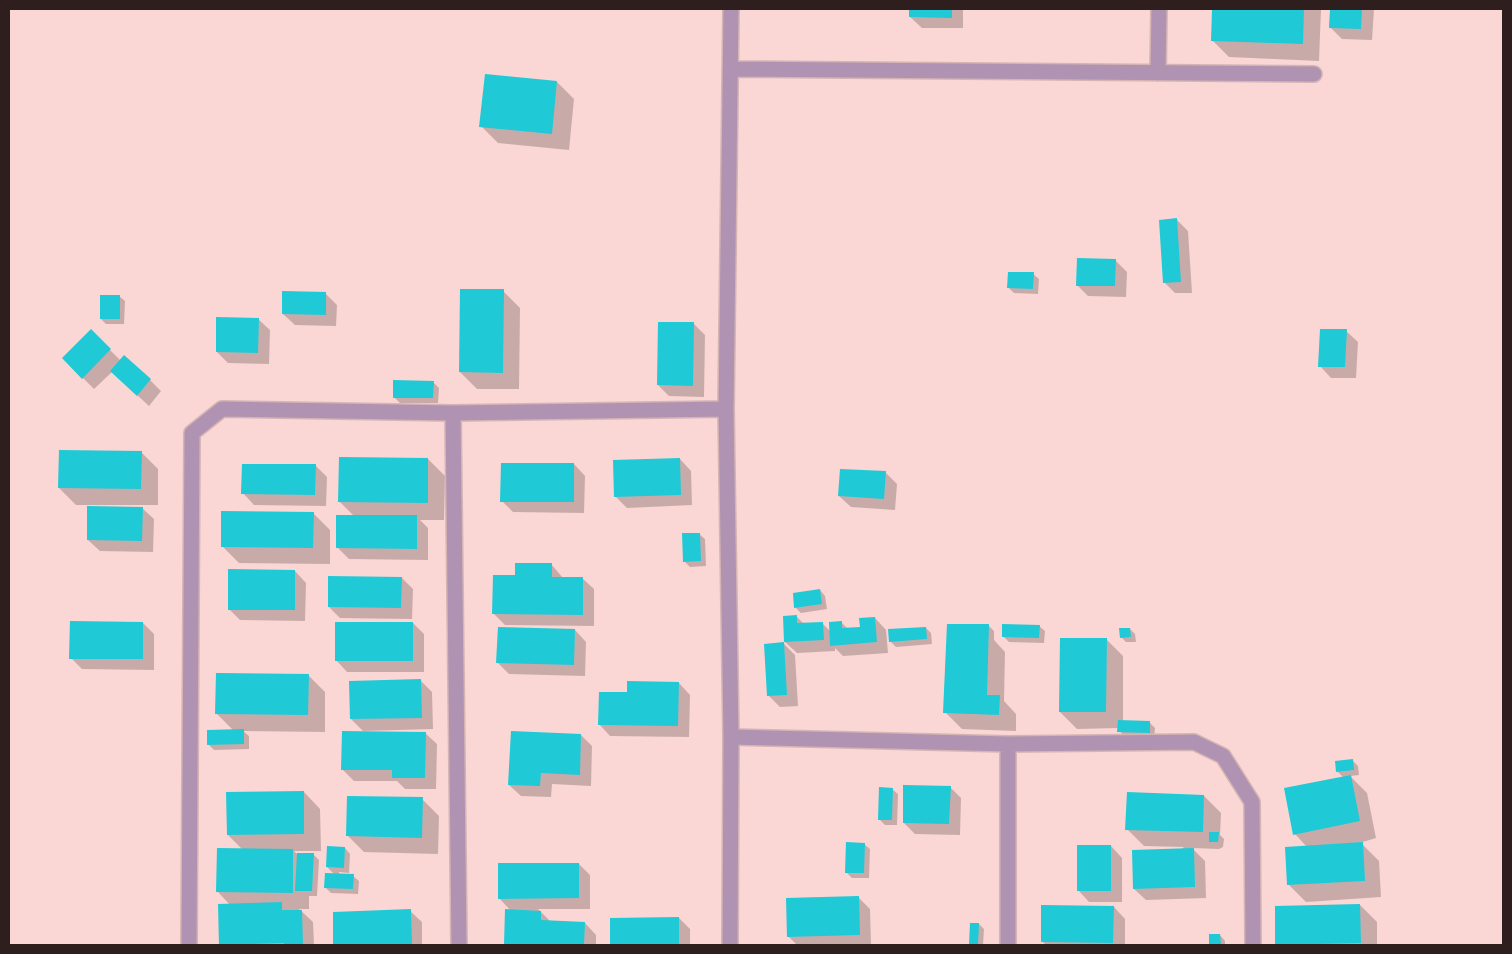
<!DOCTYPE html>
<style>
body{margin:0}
#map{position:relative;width:1512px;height:954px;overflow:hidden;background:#fad6d4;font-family:Commissioner,sans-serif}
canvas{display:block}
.frame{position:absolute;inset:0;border:10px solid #2e1e1d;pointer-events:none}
</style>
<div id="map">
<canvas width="1512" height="954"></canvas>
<div class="frame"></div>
</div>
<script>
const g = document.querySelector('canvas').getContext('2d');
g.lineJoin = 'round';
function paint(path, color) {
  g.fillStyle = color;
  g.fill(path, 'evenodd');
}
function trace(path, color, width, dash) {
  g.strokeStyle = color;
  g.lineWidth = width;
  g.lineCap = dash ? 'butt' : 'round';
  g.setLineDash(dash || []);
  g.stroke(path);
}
const shadow = new Path2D(`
 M 476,9 L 500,9 L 500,10 L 477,10 Z
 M 910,9 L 963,9 L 963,28 L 922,28 L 910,17 Z
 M 1213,9 L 1321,9 L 1319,61 L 1229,57 L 1212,40 Z
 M 1331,9 L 1374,9 L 1372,40 L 1342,39 L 1330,27 Z
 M 486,75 L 557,82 L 574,99 L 569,150 L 498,143 L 481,126 Z
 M 1177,220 L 1188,231 L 1192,293 L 1175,293 L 1164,282 Z
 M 1115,260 L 1127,272 L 1126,297 L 1088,296 L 1077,285 Z
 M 1033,274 L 1039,279 L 1038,294 L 1014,293 L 1009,288 Z
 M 503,291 L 520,308 L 519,389 L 477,389 L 460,372 Z
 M 325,293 L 337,305 L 336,326 L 295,325 L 283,314 Z
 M 119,296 L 125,301 L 124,324 L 106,324 L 101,319 Z
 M 258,319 L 270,330 L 269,364 L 228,363 L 217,352 Z
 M 694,324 L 705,335 L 704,397 L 669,396 L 658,385 Z
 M 91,331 L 121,361 L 150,380 L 161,391 L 149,406 L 112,372 L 94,389 L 63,358 Z
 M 1346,331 L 1358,342 L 1356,378 L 1331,378 L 1320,366 Z
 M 433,382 L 439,388 L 438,403 L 400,403 L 394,397 Z
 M 141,452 L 158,469 L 158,505 L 76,505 L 59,488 Z
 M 428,459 L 445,476 L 444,520 L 420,520 L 428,528 L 428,560 L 349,559 L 337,547 L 354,516 L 340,502 Z
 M 680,459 L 691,471 L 692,505 L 627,508 L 615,496 Z
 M 574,464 L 585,476 L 584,513 L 513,512 L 502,501 Z
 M 316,466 L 327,477 L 326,506 L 254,505 L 243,493 Z
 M 885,472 L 897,484 L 895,510 L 851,507 L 839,496 Z
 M 142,508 L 154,519 L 153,552 L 100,551 L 88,540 Z
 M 313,513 L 330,530 L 330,564 L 239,563 L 222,546 Z
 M 699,534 L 705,539 L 706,566 L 690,567 L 685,562 Z
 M 551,564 L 563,578 L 582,578 L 594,589 L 594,626 L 505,625 L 494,614 L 517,576 Z
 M 295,571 L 306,583 L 305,621 L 240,620 L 229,609 Z
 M 402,578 L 413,589 L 412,619 L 340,618 L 329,607 Z
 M 820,590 L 825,596 L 827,609 L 801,613 L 795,607 Z
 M 796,616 L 804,624 L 822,623 L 831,632 L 841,622 L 848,629 L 861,628 L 875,618 L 886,630 L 888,653 L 843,656 L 835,648 L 835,651 L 797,653 L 785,642 Z
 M 143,623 L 154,634 L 154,670 L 82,669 L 71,658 Z
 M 413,623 L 424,634 L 424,672 L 347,672 L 336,660 Z
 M 989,626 L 994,631 L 994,640 L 1005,652 L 1004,701 L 1016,714 L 1016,731 L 962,729 L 945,712 Z
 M 1039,626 L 1045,631 L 1044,643 L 1009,642 L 1003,636 Z
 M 926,628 L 931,633 L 932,644 L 896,647 L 890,641 Z
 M 1130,629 L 1135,634 L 1136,642 L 1126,642 L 1121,637 Z
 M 575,630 L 586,642 L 585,676 L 509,674 L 497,662 Z
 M 1106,639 L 1123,656 L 1123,722 L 1149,722 L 1155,728 L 1154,738 L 1124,737 L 1118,728 L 1077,729 L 1060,712 Z
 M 784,644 L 795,655 L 798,706 L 780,707 L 768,695 Z
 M 308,675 L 325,692 L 325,732 L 243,731 L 249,736 L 249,749 L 214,750 L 209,745 L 234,731 L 217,714 Z
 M 421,681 L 432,692 L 433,729 L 363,731 L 351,719 Z
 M 679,683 L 690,695 L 689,737 L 610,736 L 599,724 L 628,693 Z
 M 425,733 L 437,744 L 436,789 L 405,789 L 397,781 L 354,781 L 342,769 Z
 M 581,735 L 592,746 L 591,786 L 552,784 L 551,797 L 521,796 L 509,785 Z
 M 1352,760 L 1358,766 L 1359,775 L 1350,776 L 1367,793 L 1376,838 L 1356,844 L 1362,844 L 1379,861 L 1381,897 L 1306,902 L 1289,885 L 1287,848 L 1307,847 L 1295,834 L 1344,778 L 1338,772 Z
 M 950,787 L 961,798 L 960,835 L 915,834 L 904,823 Z
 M 892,789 L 898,794 L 897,825 L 885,825 L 880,820 Z
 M 304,792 L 320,809 L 321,851 L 294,851 L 297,854 L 314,855 L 319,860 L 317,896 L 309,896 L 309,909 L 299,909 L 313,922 L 314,945 L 221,945 L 230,905 L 218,892 L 243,850 L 228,835 Z
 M 1204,796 L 1221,813 L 1220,835 L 1224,839 L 1223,847 L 1219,849 L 1192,848 L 1205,861 L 1206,898 L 1146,900 L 1134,889 L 1184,847 L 1144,846 L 1127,829 Z
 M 422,799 L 439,816 L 438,854 L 364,852 L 347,835 Z
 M 864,844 L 870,849 L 869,878 L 852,878 L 846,872 Z
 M 1111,846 L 1122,858 L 1122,902 L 1089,902 L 1078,890 Z
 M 345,848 L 350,854 L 349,873 L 339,872 L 339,875 L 353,876 L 359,881 L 358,894 L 331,893 L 325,887 L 335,875 L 327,867 Z
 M 579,864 L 590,875 L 590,909 L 538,909 L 551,922 L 585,923 L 596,935 L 596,945 L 505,945 L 506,910 L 511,911 L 499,898 Z
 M 859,898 L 870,909 L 871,945 L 797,945 L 788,936 Z
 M 1360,905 L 1377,922 L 1377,945 L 1276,944 Z
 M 1114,907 L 1125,919 L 1125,945 L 1046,945 L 1042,941 Z
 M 410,911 L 422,922 L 422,945 L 335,945 L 334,913 Z
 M 679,918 L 690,929 L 690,945 L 612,945 L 611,919 Z
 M 972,924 L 979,924 L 984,929 L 983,945 L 971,945 Z
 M 1220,935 L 1225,941 L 1225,945 L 1210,945 L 1210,936 Z`);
const building = new Path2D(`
 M 909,9 L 952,9 L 952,18 L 909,17 Z
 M 1212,9 L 1304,9 L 1303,44 L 1211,41 Z
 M 1330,9 L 1362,9 L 1361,29 L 1329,28 Z
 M 485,74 L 557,81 L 552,134 L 479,127 Z
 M 1177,218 L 1181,282 L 1163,283 L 1159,220 Z
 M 1077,258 L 1116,259 L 1115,286 L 1076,286 Z
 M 1008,272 L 1034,272 L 1033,289 L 1007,288 Z
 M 460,289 L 504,289 L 503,373 L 459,372 Z
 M 282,291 L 326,292 L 326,315 L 282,314 Z
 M 100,295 L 120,295 L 120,319 L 100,319 Z
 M 216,317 L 259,318 L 258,353 L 216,352 Z
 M 658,322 L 694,322 L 693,386 L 657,385 Z
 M 91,329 L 111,349 L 82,379 L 62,358 Z
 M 1320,329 L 1347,329 L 1345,367 L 1318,367 Z
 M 124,355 L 151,379 L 137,396 L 110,371 Z
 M 393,380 L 434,381 L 433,398 L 393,398 Z
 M 59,450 L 142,451 L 141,489 L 58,488 Z
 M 339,457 L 428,458 L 428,503 L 338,502 Z
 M 680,458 L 681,495 L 614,497 L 613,460 Z
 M 501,463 L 574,463 L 574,502 L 500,502 Z
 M 242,464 L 316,464 L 315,495 L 241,494 Z
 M 840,469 L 886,471 L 884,499 L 838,496 Z
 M 87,506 L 143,507 L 142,541 L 87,540 Z
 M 221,511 L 314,512 L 313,548 L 221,547 Z
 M 336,515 L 417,515 L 417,549 L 336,548 Z
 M 682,533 L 700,533 L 701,561 L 683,562 Z
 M 515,563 L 552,563 L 552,577 L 583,577 L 583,615 L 492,614 L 493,575 L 515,575 Z
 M 228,569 L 295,570 L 295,610 L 228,610 Z
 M 328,576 L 402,577 L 401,608 L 328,607 Z
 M 820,589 L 822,604 L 794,608 L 793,593 Z
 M 797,615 L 797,623 L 823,622 L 824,640 L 784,642 L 783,616 Z
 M 875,617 L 877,642 L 830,646 L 829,622 L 842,621 L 842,628 L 860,627 L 859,618 Z
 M 70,621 L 143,622 L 143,659 L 69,659 Z
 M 335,622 L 413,622 L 413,661 L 335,661 Z
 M 947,624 L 989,624 L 987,695 L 1000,695 L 999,715 L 943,713 Z
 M 1002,624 L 1040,625 L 1039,638 L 1002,637 Z
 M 498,627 L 575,629 L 574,665 L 496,663 Z
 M 926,627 L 927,639 L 889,642 L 888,629 Z
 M 1119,628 L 1130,628 L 1131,637 L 1120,638 Z
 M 1060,638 L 1107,638 L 1106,712 L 1059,712 Z
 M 784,642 L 787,695 L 767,696 L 764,644 Z
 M 216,673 L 309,674 L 308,715 L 215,714 Z
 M 421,679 L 422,718 L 350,719 L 349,681 Z
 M 627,681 L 679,682 L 678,726 L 598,725 L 599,692 L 627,692 Z
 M 1118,720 L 1150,721 L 1150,733 L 1117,732 Z
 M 244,729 L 244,744 L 207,745 L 207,730 Z
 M 342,731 L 426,732 L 425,778 L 392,778 L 392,770 L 341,770 Z
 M 511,731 L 581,734 L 580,775 L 541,773 L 540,786 L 508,785 Z
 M 1353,759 L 1354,770 L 1336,772 L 1335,761 Z
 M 1351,775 L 1360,821 L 1293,835 L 1284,788 Z
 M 903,785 L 951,786 L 949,824 L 903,823 Z
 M 879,787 L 893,788 L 892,820 L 878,820 Z
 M 304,791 L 304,834 L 227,835 L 226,792 Z
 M 1127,792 L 1204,795 L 1203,832 L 1125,830 Z
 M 347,796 L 423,797 L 422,838 L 346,836 Z
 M 1209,832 L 1219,832 L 1218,842 L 1209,842 Z
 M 846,842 L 865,843 L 864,873 L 845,873 Z
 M 1363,842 L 1365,881 L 1287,885 L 1285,847 Z
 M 1077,845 L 1111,845 L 1111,891 L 1077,891 Z
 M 327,846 L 345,847 L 344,868 L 326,867 Z
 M 217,848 L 293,849 L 293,893 L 216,892 Z
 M 1194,848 L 1195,887 L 1133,889 L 1132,850 Z
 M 297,853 L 314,853 L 312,891 L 295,891 Z
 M 498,863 L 579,863 L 579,898 L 498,899 Z
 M 325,873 L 354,874 L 353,889 L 324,888 Z
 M 859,896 L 860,935 L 787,937 L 786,898 Z
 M 282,902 L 282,910 L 302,910 L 303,945 L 284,945 L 284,943 L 219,945 L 218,904 Z
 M 1360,904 L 1361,943 L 1275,945 L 1275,906 Z
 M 1041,905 L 1114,906 L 1113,943 L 1041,942 Z
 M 411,909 L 412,945 L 333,945 L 333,912 Z
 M 505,909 L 541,911 L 541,920 L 585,922 L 584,945 L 504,945 Z
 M 679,917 L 679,945 L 610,945 L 610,918 Z
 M 970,923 L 979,923 L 978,945 L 969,945 Z
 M 1209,934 L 1220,934 L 1221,945 L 1209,945 Z`);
const street = new Path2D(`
 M 731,69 L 1314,74
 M 1158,73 L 1159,9
 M 453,413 L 459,945
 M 731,737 L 1008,744 L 1194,742 L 1223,756 L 1252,802 L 1253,945
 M 1008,744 L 1008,945
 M 189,945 L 192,433 L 222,409 L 453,413 L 726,409
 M 730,945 L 731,737 L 726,409 L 731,9`);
paint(shadow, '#0003');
paint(building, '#1fc9d5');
trace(street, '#d5b5b3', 18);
trace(street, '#b093b3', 15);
</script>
